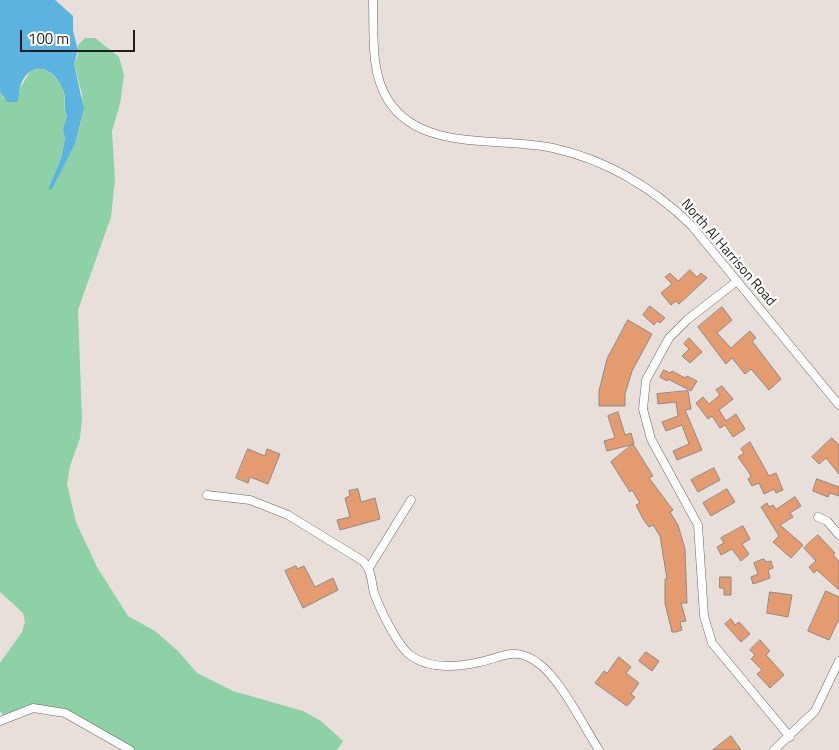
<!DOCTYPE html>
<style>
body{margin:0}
#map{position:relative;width:839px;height:750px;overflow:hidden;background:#e9dfda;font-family:"Titillium Web",sans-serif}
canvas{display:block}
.scale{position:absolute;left:20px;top:30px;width:115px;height:22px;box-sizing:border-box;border:2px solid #211d1b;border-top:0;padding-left:6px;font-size:15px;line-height:18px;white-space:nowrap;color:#211d1b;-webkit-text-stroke:4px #fff;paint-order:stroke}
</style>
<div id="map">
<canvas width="839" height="750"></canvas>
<div class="scale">100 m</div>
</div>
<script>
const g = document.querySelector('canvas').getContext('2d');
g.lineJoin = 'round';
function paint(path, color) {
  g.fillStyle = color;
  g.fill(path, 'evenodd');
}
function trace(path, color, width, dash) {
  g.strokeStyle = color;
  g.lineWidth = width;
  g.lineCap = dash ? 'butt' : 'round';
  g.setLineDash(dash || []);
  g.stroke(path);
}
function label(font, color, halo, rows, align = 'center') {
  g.font = font + ' "Titillium Web",sans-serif';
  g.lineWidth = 4.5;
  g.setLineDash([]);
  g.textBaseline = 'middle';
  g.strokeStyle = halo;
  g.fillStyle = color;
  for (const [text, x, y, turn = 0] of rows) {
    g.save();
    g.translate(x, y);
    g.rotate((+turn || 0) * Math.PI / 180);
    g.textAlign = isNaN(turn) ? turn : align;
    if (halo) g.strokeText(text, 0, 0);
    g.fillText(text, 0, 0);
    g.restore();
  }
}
const green = new Path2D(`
 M 85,38 L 95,38 L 119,57 L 124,75 L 120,104 L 112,131 L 115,180 L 111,217 L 78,310 L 82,419 L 80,438 L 70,466 L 67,484 L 76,522 L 97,567 L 128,616 L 155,631 L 178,651 L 197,673 L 233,691 L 303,711 L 321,721 L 343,741 L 337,750 L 134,750 L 50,709 L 4,716 L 0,711 L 0,663 L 22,632 L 25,622 L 23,613 L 0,592 L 0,92 L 4,99 L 20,93 L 20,88 L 31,70 L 40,68 C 52,72 63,83 64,95 C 65,103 63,109 67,116 L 63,129 L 65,139 L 61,158 L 49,189 L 51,189 L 75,144 L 83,114 L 82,94 L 74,64 L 78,55 L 78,45 Z`);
const water = new Path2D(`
 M 0,0 L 55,0 L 73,16 L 73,31 L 78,50 L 74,64 L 84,109 L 75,144 L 52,189 L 48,190 L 61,158 L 65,139 L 63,129 L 67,116 C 63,108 66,101 64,93 C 62,85 56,76 49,72 C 36,63 24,73 20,87 C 19,92 20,97 17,102 L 7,102 L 0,92 Z`);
const building = new Path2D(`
 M 690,270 L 697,277 L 701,273 L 707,278 L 679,304 L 676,301 L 671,305 L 661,293 L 672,284 L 665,277 L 670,273 L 678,281 Z
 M 650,306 L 665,318 L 660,323 L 657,321 L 654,325 L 643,315 Z
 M 722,307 L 732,320 L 717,333 L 731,348 L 750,331 L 756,338 L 752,341 L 781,379 L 769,390 L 751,369 L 745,374 L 732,358 L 726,364 L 698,327 Z
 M 628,320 L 652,334 L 632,371 L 625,394 L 625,406 L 599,406 L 599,391 L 607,359 Z
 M 689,338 L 702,352 L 690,363 L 682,356 L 689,349 L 684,344 Z
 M 664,370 L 670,373 L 672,371 L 685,378 L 687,376 L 697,381 L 691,391 L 668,379 L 667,381 L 660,377 Z
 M 722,386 L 733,399 L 719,410 L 726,421 L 736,414 L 745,429 L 733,437 L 725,425 L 720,428 L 712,416 L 708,419 L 696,403 L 703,397 L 709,404 L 720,395 L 716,390 Z
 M 688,391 L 691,409 L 685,410 L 702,450 L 677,460 L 673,451 L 689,444 L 682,425 L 666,431 L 662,422 L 678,416 L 676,402 L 658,404 L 657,394 Z
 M 618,412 L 625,435 L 631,433 L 634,444 L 607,451 L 604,441 L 615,438 L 608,416 Z
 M 832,438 L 839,445 L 839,474 L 826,458 L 819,464 L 812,457 Z
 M 750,442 L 769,476 L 776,473 L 783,490 L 776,493 L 774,489 L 764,494 L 759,483 L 752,486 L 748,479 L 751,477 L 750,474 L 738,457 L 744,453 L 741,449 Z
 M 633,444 L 653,476 L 649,478 L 673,510 L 670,512 L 678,525 L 685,549 L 687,603 L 681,603 L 686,621 L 680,622 L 682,630 L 676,632 L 672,632 L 665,603 L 665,579 L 667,579 L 660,536 L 653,525 L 649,527 L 643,519 L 636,505 L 640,503 L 632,490 L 630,492 L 611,462 Z
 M 248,449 L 265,456 L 267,449 L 280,454 L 268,484 L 250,477 L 248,483 L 236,478 Z
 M 714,468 L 720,480 L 698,492 L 691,480 Z
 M 817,479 L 839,487 L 839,496 L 830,493 L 828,497 L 813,491 Z
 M 358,489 L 361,502 L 375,498 L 380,519 L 340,530 L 337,520 L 350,517 L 345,498 L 350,496 L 349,491 Z
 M 727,489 L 735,502 L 711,516 L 703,503 Z
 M 795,497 L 801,506 L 790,513 L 793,517 L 780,525 L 803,545 L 791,558 L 773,542 L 779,536 L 761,507 L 767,503 L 769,507 L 773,505 L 776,509 Z
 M 743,526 L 750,539 L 742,544 L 749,554 L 741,561 L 732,549 L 721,555 L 717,547 L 724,543 L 721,538 Z
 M 818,535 L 835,553 L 833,555 L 839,561 L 839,590 L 817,570 L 814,573 L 809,567 L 816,561 L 804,548 Z
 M 764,559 L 766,562 L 771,561 L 773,568 L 768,570 L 770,578 L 753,584 L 751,577 L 758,574 L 754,563 Z
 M 296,566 L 297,569 L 304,566 L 315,587 L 333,578 L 338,590 L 303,608 L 285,571 Z
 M 720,577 L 731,577 L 731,595 L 724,595 L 724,588 L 720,588 Z
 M 826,591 L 839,597 L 839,619 L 829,640 L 808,631 Z
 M 770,592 L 792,595 L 788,617 L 767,613 Z
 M 731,619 L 735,625 L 739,622 L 750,634 L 741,642 L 725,624 Z
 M 760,640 L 770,651 L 766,655 L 784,675 L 770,688 L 757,674 L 762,670 L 751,659 L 755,655 L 750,650 Z
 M 646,652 L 659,661 L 652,671 L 639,661 Z
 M 619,657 L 631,667 L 626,673 L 639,683 L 631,694 L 635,697 L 627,706 L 595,683 L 604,671 L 607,673 Z
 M 731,736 L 741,750 L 713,750 Z`);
const minor = new Path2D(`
 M 373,0 C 374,33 370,72 388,100 C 421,153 500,136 553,148 C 607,160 652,187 691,225 L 839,405
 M 737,281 L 687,320 L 669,338 L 646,380 L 643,409 L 651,439 L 698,525 L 704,616 L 712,643 L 790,737
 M 207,495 L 250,500 L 288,515 L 363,561 C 372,571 371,580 374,593 C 380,609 397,645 410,655 C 430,670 458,667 480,662 C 503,657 516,646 538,663 C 560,678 584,727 599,750
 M 818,517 L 827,521 L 839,535
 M 369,568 L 411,500
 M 0,721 L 33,708 L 65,713 L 130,750
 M 774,750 L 815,711 L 839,661`);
const streetNames = [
 ["North Al Harrison Road",728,253,49]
];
paint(green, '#8fd1a6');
paint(water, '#5cb3df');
paint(building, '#e59b70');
trace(building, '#908883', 1);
trace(minor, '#6c6460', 9);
trace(minor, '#fff', 8);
label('14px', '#211d1b', '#fff', streetNames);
</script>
